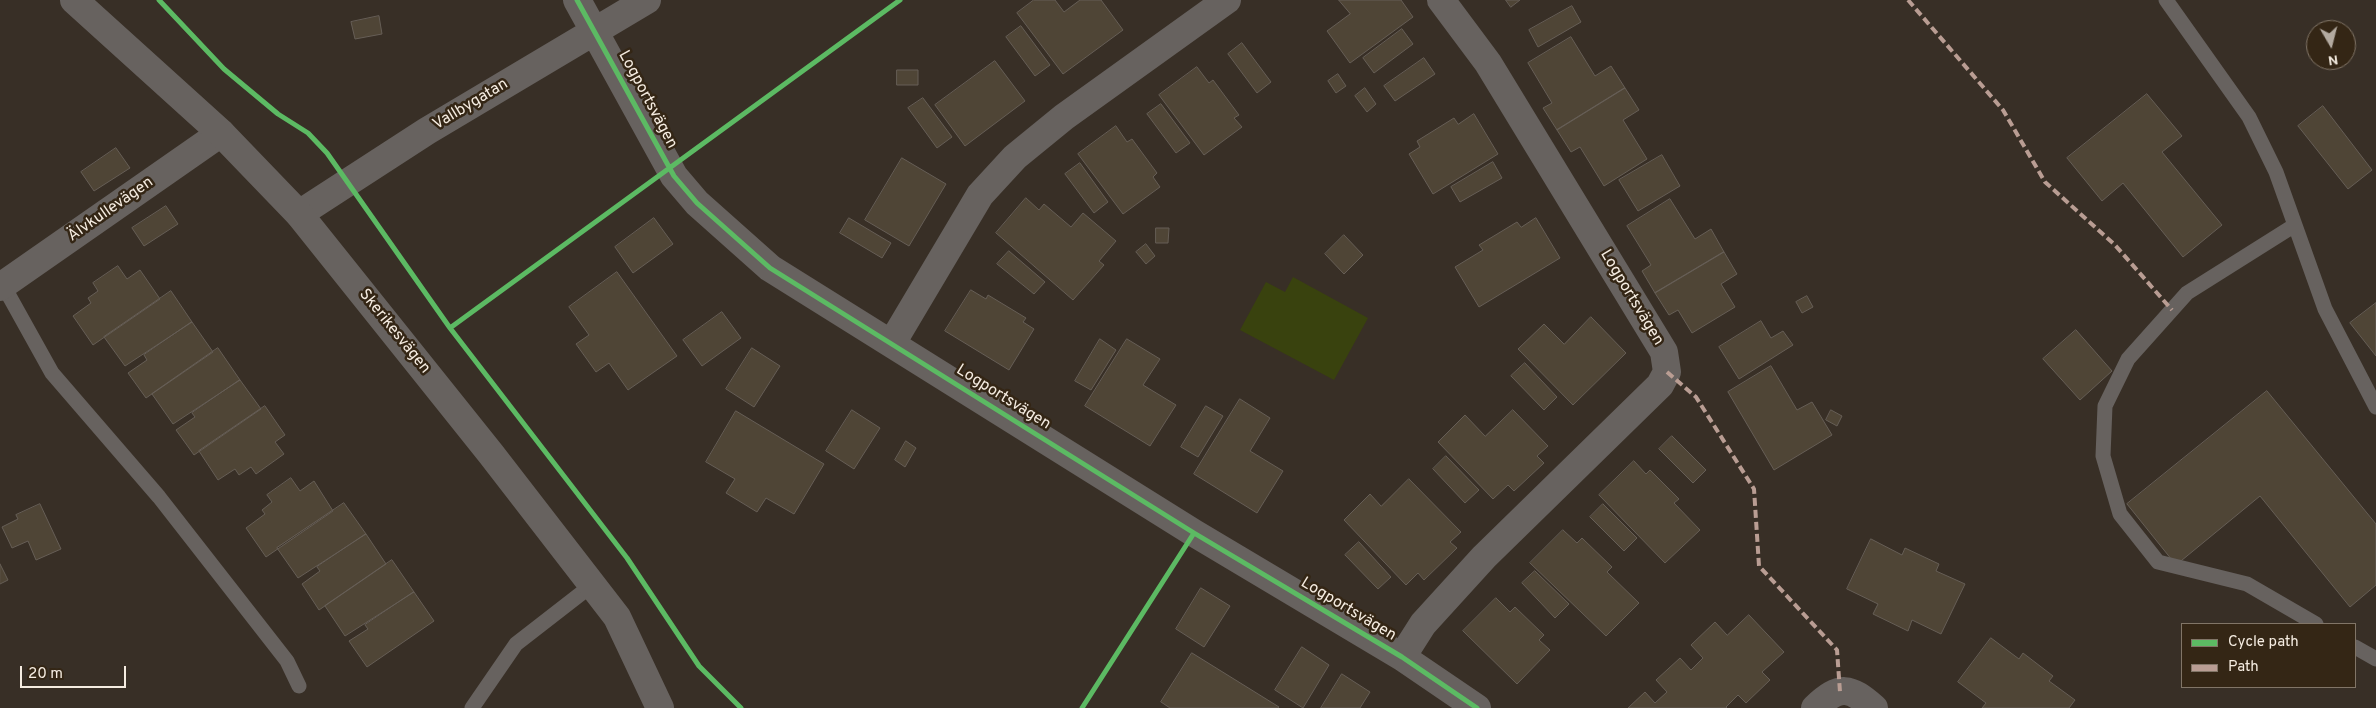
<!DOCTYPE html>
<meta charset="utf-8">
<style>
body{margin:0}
#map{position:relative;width:2376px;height:708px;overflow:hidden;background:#382f26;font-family:Overpass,sans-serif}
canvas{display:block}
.legend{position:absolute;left:2181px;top:623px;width:175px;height:65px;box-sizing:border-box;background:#342615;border:1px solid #817567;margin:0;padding:6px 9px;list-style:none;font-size:15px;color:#f5ece1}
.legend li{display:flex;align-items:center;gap:10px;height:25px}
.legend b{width:25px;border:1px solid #817567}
.north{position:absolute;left:2306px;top:20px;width:50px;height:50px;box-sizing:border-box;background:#342615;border:1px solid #817567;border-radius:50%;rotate:172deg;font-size:14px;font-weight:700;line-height:20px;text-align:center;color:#f5ece1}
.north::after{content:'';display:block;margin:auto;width:18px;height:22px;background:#b3aaa0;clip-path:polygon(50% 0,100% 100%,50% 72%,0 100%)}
.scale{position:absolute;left:20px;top:666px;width:106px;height:22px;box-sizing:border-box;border:2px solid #f5ece1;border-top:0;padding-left:6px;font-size:15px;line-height:18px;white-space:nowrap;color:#f5ece1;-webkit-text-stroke:4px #342615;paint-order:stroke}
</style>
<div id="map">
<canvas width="2376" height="708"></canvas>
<ul class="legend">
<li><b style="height:6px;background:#5cba63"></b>Cycle path</li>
<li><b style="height:6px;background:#b99d93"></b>Path</li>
</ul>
<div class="north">N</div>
<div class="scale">20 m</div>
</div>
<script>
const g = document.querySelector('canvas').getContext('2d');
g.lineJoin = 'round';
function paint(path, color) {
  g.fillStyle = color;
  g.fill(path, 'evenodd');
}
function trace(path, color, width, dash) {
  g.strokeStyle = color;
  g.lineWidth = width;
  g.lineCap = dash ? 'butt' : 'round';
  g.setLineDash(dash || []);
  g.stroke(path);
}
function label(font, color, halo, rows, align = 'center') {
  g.font = font + ' Overpass,sans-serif';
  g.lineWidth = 5;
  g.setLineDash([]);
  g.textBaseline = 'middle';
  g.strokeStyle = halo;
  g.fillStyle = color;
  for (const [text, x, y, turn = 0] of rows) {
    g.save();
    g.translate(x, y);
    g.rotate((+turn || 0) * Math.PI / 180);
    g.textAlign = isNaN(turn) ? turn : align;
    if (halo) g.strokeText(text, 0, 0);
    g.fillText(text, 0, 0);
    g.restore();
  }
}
const green = new Path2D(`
 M 1293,277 L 1368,318 L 1334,380 L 1240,330 L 1266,282 L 1285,292 Z`);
const building = new Path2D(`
 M 1034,0 L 1055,0 L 1064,12 L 1080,0 L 1101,0 L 1123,30 L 1063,74 L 1017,13 Z
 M 1339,0 L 1401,0 L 1413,17 L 1350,63 L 1327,31 L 1350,14 Z
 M 1506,0 L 1520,0 L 1511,7 Z
 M 1572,6 L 1581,22 L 1538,47 L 1529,30 Z
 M 379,16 L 382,34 L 355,39 L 351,22 Z
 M 1021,26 L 1050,65 L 1035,76 L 1006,37 Z
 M 1402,29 L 1413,44 L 1374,73 L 1363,58 Z
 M 1571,37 L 1595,76 L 1611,66 L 1625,88 L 1557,130 L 1543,108 L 1552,103 L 1528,63 Z
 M 1242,43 L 1271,82 L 1257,93 L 1228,54 Z
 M 1424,58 L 1435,74 L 1395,101 L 1384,86 Z
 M 995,61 L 1025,101 L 965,146 L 935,105 Z
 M 1197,67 L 1209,83 L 1213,80 L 1239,115 L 1234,118 L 1242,127 L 1204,155 L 1159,95 Z
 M 897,70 L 918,70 L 918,85 L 897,85 Z
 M 1338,74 L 1346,86 L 1336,93 L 1328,81 Z
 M 1365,88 L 1376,104 L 1367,112 L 1355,96 Z
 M 1625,88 L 1639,110 L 1623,120 L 1647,159 L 1604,186 L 1580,147 L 1571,152 L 1557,130 Z
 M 2147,94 L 2182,136 L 2162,152 L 2222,225 L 2183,257 L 2123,183 L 2102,201 L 2067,158 Z
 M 923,98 L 952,137 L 937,148 L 908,108 Z
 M 1161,104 L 1190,143 L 1176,153 L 1147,114 Z
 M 2323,106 L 2372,170 L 2348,189 L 2298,126 Z
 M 1474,114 L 1498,154 L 1433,194 L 1409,154 L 1420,147 L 1417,141 L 1454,118 L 1458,124 Z
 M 1116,126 L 1127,142 L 1132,139 L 1157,173 L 1153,177 L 1160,187 L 1123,214 L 1078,154 Z
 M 116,148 L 130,168 L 94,191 L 81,172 Z
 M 1662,155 L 1680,186 L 1638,211 L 1619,180 Z
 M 902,158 L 946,184 L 909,246 L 865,220 Z
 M 1493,162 L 1502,178 L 1460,202 L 1451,187 Z
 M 1080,163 L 1108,202 L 1094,213 L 1065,174 Z
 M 1026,198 L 1039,210 L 1044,204 L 1071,227 L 1083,213 L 1116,241 L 1099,261 L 1104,265 L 1073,300 L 996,233 Z
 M 1670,199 L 1695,239 L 1711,229 L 1724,252 L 1655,293 L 1642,271 L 1651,265 L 1627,226 Z
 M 166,206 L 178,224 L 144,246 L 132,228 Z
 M 654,218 L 673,244 L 633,273 L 615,247 Z
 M 849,218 L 891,243 L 882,258 L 840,233 Z
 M 1536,218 L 1560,258 L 1479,307 L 1455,267 L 1483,250 L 1479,245 L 1517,222 L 1521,227 Z
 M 1156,228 L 1169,228 L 1168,243 L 1156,243 Z
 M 1344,235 L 1363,255 L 1344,274 L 1325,254 Z
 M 1146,244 L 1155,256 L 1146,264 L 1136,252 Z
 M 1009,251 L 1045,282 L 1034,294 L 997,264 Z
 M 1724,252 L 1737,274 L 1721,284 L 1735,307 L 1692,333 L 1678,310 L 1669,315 L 1655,293 Z
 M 118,266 L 127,279 L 140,270 L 160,299 L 93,345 L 73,316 L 91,303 L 88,298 L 98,291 L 93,283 Z
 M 617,272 L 677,356 L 628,390 L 609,363 L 596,372 L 576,344 L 589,335 L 569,307 Z
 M 971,290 L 986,299 L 988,295 L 1026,318 L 1023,322 L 1034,329 L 1009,370 L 945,331 Z
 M 171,291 L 192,322 L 125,366 L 104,337 Z
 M 1807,296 L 1813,307 L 1802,313 L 1796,302 Z
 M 2376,303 L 2376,356 L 2350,323 Z
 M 722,312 L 741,338 L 702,366 L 683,340 Z
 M 1591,317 L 1626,353 L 1573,405 L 1518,349 L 1544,324 L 1564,344 Z
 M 1761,321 L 1771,338 L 1783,331 L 1793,345 L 1739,379 L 1719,347 Z
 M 192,322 L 213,352 L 146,398 L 128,373 L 147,360 L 144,355 Z
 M 2076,330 L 2112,371 L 2080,400 L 2043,359 Z
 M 1100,339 L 1116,350 L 1091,390 L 1075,381 Z
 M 1127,339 L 1160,359 L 1143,385 L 1176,405 L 1150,446 L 1085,406 Z
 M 218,348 L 240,380 L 173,424 L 152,394 Z
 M 752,348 L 780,366 L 754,407 L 726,389 Z
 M 1525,363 L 1557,397 L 1544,410 L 1511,376 Z
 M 1771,366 L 1797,410 L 1812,402 L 1832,435 L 1774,470 L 1728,392 Z
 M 240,380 L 261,409 L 194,455 L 176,430 L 195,417 L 192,413 Z
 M 2267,391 L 2376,524 L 2376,585 L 2350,607 L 2260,496 L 2176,565 L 2127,504 Z
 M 1240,399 L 1270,418 L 1250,451 L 1283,471 L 1257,513 L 1194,474 Z
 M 265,406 L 285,435 L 275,442 L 284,454 L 256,474 L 251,467 L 239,475 L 235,469 L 218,480 L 199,451 Z
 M 1206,406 L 1223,416 L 1198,457 L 1181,447 Z
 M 852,410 L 880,428 L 854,469 L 826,451 Z
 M 1513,410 L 1548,446 L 1537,456 L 1544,463 L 1514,491 L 1508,485 L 1493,499 L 1438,442 L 1465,415 L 1485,436 Z
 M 1831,410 L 1842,416 L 1837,426 L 1826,420 Z
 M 736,411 L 824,464 L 794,514 L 766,498 L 757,512 L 726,493 L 735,479 L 706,462 Z
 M 1672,436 L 1706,470 L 1693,483 L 1659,449 Z
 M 906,441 L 916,448 L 905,467 L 895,460 Z
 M 1446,456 L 1479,490 L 1465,503 L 1433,469 Z
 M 1634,461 L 1646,474 L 1650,470 L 1679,499 L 1674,503 L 1700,530 L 1665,563 L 1599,495 Z
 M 291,478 L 300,491 L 314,481 L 333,511 L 266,557 L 246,528 L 265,514 L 262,510 L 272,502 L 267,495 Z
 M 1409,479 L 1461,532 L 1450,542 L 1457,548 L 1424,580 L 1418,573 L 1406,585 L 1344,520 L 1370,494 L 1381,506 Z
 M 344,503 L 366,534 L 298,578 L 277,548 Z
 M 40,504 L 61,549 L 36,560 L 28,541 L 12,548 L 2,527 L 18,519 L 16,515 Z
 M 1603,504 L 1637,538 L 1624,551 L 1590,517 Z
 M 1563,530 L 1577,543 L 1582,538 L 1612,567 L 1607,572 L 1639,603 L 1606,636 L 1530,563 Z
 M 366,534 L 386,564 L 319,610 L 302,584 L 320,571 L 317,567 Z
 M 1871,539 L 1902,555 L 1905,548 L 1939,564 L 1936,571 L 1965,584 L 1941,634 L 1912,620 L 1908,631 L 1873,614 L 1878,604 L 1847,589 Z
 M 1359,542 L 1391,577 L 1378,589 L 1345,555 Z
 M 392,560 L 414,592 L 345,636 L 325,606 Z
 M 0,564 L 8,580 L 0,584 Z
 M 1535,571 L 1569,604 L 1555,618 L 1522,583 Z
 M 1201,588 L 1230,606 L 1204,647 L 1176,629 Z
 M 414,592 L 434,621 L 367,667 L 349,641 L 368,629 L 365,625 Z
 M 1496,598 L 1510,612 L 1515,607 L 1544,635 L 1539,640 L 1550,650 L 1517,684 L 1463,631 Z
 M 1749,615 L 1784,652 L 1762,672 L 1770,680 L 1746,703 L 1738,695 L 1726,707 L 1727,708 L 1628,708 L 1645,692 L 1655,703 L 1667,692 L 1656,680 L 1680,658 L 1691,670 L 1703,658 L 1691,645 L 1715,622 L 1727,635 Z
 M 1991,638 L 2019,659 L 2023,653 L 2053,676 L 2049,681 L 2075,700 L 2069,708 L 1982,708 L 1986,703 L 1958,682 Z
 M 1302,647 L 1329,665 L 1303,708 L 1275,690 Z
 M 1192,653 L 1279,707 L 1278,708 L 1170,708 L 1161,702 Z
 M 1342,674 L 1370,692 L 1360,708 L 1321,708 Z`);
const service = new Path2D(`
 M 2166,0 L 2249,117 L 2276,172 L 2325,309 L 2376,407
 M 2295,225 L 2187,293 L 2128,359 L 2105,406 L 2103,456 L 2120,514 L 2158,562 L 2247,584 L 2316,624
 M 3,285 L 52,373 L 159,497 L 287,661 L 299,686
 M 2355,647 L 2376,659
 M 472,708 L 516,644 L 592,585`);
const minor = new Path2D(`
 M 577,0 L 674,176 L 697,203 L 770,268 L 1194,533 L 1402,657 L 1477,708
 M 299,214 L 427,131 L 647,0
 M 0,287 L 221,133
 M 892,343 L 980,195 L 1015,157 L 1064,117 L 1227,0
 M 1402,657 L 1423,624 L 1484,557 L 1660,385 L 1667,372 L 1664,352 L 1488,63 L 1441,0
 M 1815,708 C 1840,684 1850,687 1874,708`);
const tertiary = new Path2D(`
 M 74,0 L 221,133 L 299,214 L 491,454 L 617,617 L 660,708`);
const quiet = new Path2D(`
 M 1908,0 L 2003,110 L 2045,182 L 2115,245 L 2172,310
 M 1667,372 L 1696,397 L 1754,489 L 1759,566 L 1837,650 L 1840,692`);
const cycleway = new Path2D(`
 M 159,0 L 224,69 L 278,114 L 308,133 L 327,153 L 450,328 L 627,558 L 699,666 L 741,708
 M 577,0 L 674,176 L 697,203 L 770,268 L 1194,533 L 1402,657 L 1477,708
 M 450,328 L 900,0
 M 1082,708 L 1194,533`);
const streetNames = [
 ["Logportsvägen",647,100,62],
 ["Vallbygatan",471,105,-31],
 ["Älvkullevägen",111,210,-35],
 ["Logportsvägen",1631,298,59],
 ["Skerikesvägen",394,332,51],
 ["Logportsvägen",1003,398,32],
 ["Logportsvägen",1348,610,31]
];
paint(green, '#39420e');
paint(building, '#4f4536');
trace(building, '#665e56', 1);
trace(service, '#67625f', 15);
trace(minor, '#67625f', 28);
trace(tertiary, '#67625f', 28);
trace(quiet, '#b99d93', 4, [8, 4]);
trace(cycleway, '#5cba63', 5);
label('16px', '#f5ece1', '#342615', streetNames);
</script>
